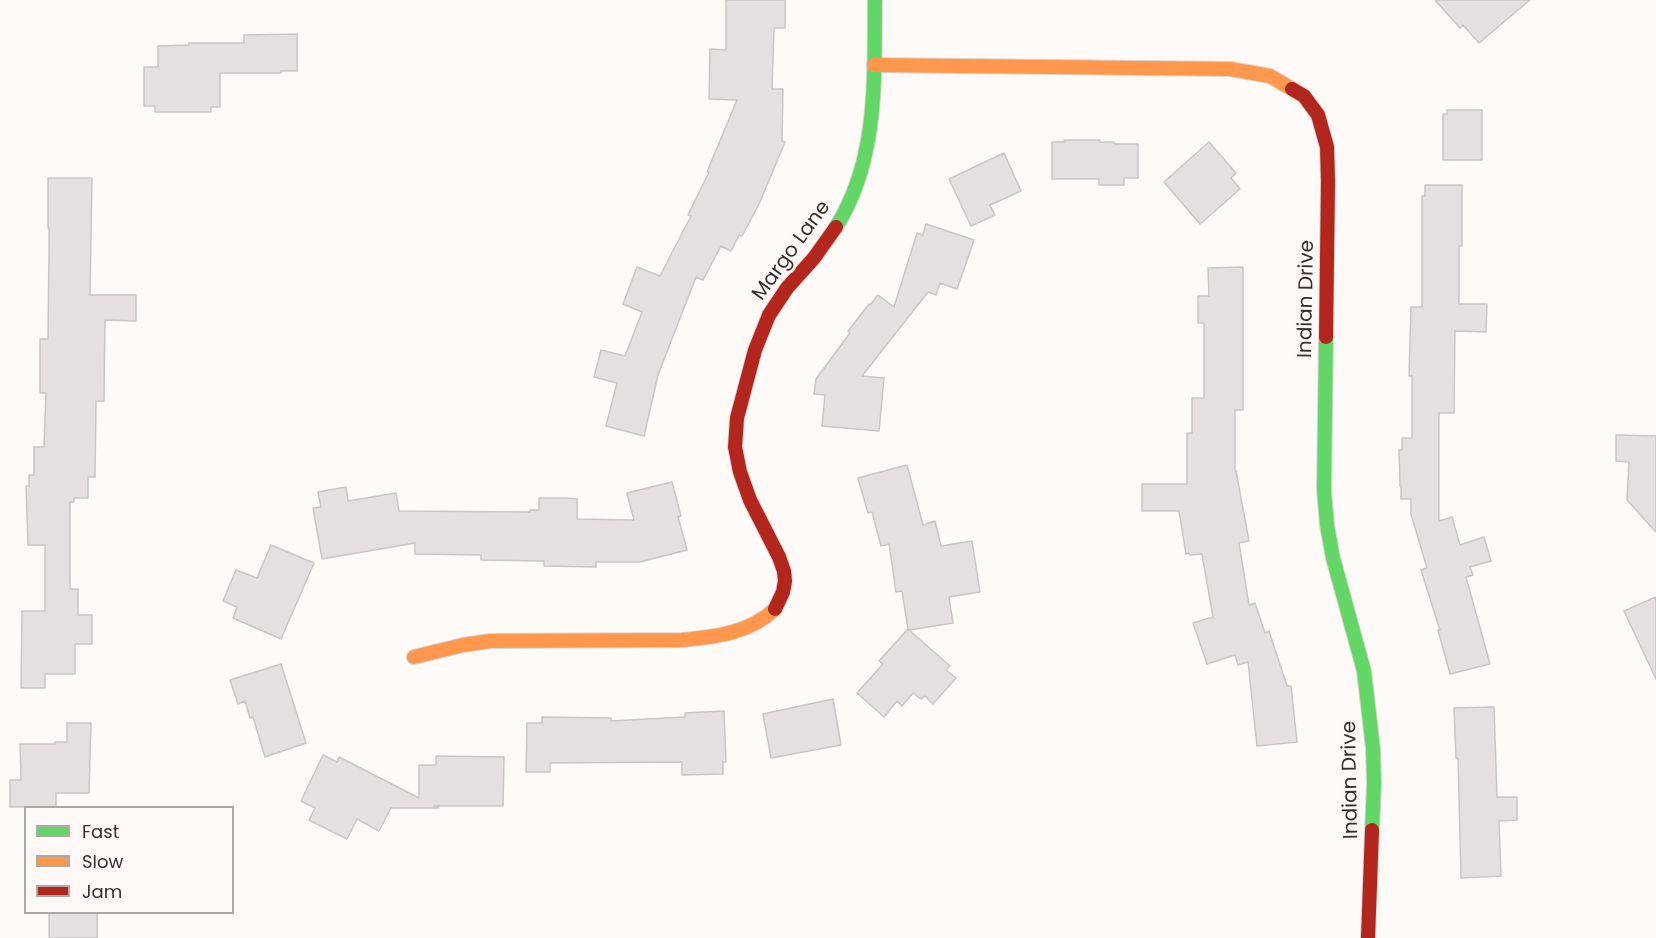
<!DOCTYPE html>
<style>
body{margin:0}
#map{position:relative;width:1656px;height:938px;overflow:hidden;background:#fdfaf8;font-family:Poppins,sans-serif}
canvas{display:block}
.legend{position:absolute;left:24px;top:806px;width:210px;height:108px;box-sizing:border-box;background:#fef9f7;border:2px solid #aea8a5;margin:0;padding:8px 10px;list-style:none;font-size:18px;color:#372e2a}
.legend li{display:flex;align-items:center;gap:12px;height:30px}
.legend b{width:30px;border:2px solid #aea8a5}
</style>
<div id="map">
<canvas width="1656" height="938"></canvas>
<ul class="legend">
<li><b style="height:8px;background:#63d668"></b>Fast</li>
<li><b style="height:8px;background:#ff974d"></b>Slow</li>
<li><b style="height:8px;background:#b3261e"></b>Jam</li>
</ul>
</div>
<script>
const g = document.querySelector('canvas').getContext('2d');
g.lineJoin = 'round';
function paint(path, color) {
  g.fillStyle = color;
  g.fill(path, 'evenodd');
}
function trace(path, color, width, dash) {
  g.strokeStyle = color;
  g.lineWidth = width;
  g.lineCap = dash ? 'butt' : 'round';
  g.setLineDash(dash || []);
  g.stroke(path);
}
function label(font, color, halo, rows, align = 'center') {
  g.font = font + ' Poppins,sans-serif';
  g.lineWidth = 6;
  g.setLineDash([]);
  g.textBaseline = 'middle';
  g.strokeStyle = halo;
  g.fillStyle = color;
  for (const [text, x, y, turn = 0] of rows) {
    g.save();
    g.translate(x, y);
    g.rotate((+turn || 0) * Math.PI / 180);
    g.textAlign = isNaN(turn) ? turn : align;
    if (halo) g.strokeText(text, 0, 0);
    g.fillText(text, 0, 0);
    g.restore();
  }
}
const building = new Path2D(`
 M 726,0 L 785,0 L 785,28 L 774,28 L 772,89 L 783,89 L 782,141 L 785,142 L 759,204 L 742,236 L 739,235 L 731,251 L 721,246 L 703,280 L 696,277 L 658,375 L 644,436 L 606,426 L 617,383 L 594,377 L 601,350 L 625,356 L 642,312 L 623,304 L 637,267 L 660,276 L 691,216 L 688,215 L 709,172 L 707,172 L 737,100 L 709,99 L 710,49 L 726,50 Z
 M 1435,0 L 1530,0 L 1479,43 L 1463,25 L 1460,28 Z
 M 297,34 L 297,71 L 281,71 L 281,73 L 220,73 L 220,107 L 211,107 L 211,112 L 155,112 L 155,106 L 144,106 L 144,67 L 158,67 L 158,46 L 189,45 L 189,43 L 244,43 L 244,35 Z
 M 1447,110 L 1482,110 L 1482,160 L 1443,160 L 1443,114 L 1447,114 Z
 M 1064,140 L 1100,140 L 1100,142 L 1114,142 L 1114,144 L 1138,144 L 1138,178 L 1124,178 L 1124,185 L 1099,185 L 1099,179 L 1052,179 L 1052,142 L 1064,142 Z
 M 1209,142 L 1236,173 L 1231,178 L 1240,189 L 1200,224 L 1164,182 Z
 M 1004,153 L 1021,191 L 990,205 L 995,215 L 971,226 L 949,179 Z
 M 48,178 L 92,178 L 90,295 L 136,295 L 136,321 L 105,320 L 104,401 L 96,401 L 95,477 L 88,477 L 88,498 L 74,498 L 74,502 L 70,502 L 70,589 L 78,589 L 78,615 L 92,615 L 92,644 L 75,644 L 75,674 L 45,674 L 45,688 L 21,688 L 22,611 L 45,611 L 45,545 L 28,545 L 26,486 L 29,486 L 29,475 L 34,475 L 34,447 L 44,447 L 46,393 L 40,393 L 40,339 L 48,339 L 49,250 L 49,228 L 48,228 Z
 M 1425,185 L 1462,185 L 1462,246 L 1459,246 L 1459,304 L 1487,304 L 1486,332 L 1455,331 L 1454,413 L 1439,413 L 1439,521 L 1452,517 L 1460,545 L 1484,537 L 1491,561 L 1470,567 L 1473,575 L 1466,577 L 1490,664 L 1450,674 L 1438,630 L 1440,630 L 1421,570 L 1427,568 L 1411,514 L 1411,499 L 1401,499 L 1401,486 L 1400,486 L 1399,450 L 1402,450 L 1402,438 L 1412,438 L 1412,376 L 1409,376 L 1411,307 L 1422,307 L 1422,196 L 1425,196 Z
 M 926,224 L 974,240 L 957,289 L 940,283 L 936,295 L 928,292 L 862,376 L 884,378 L 879,431 L 822,426 L 825,395 L 814,394 L 816,379 L 850,333 L 848,331 L 869,304 L 870,305 L 878,295 L 894,307 L 917,233 L 923,235 Z
 M 1243,267 L 1243,410 L 1235,410 L 1235,471 L 1236,471 L 1249,541 L 1239,543 L 1249,605 L 1255,603 L 1265,633 L 1269,631 L 1287,686 L 1291,686 L 1297,742 L 1257,746 L 1248,662 L 1238,665 L 1235,655 L 1207,664 L 1193,623 L 1213,617 L 1202,554 L 1190,555 L 1189,553 L 1186,554 L 1179,511 L 1142,511 L 1142,484 L 1187,484 L 1187,433 L 1192,433 L 1192,398 L 1204,398 L 1204,323 L 1198,323 L 1198,296 L 1209,296 L 1208,268 Z
 M 1616,435 L 1656,436 L 1656,532 L 1627,500 L 1629,462 L 1616,461 Z
 M 907,465 L 923,525 L 935,521 L 941,546 L 972,541 L 980,592 L 949,597 L 953,623 L 909,630 L 950,666 L 946,670 L 956,678 L 933,704 L 925,696 L 921,699 L 913,693 L 902,706 L 897,701 L 884,717 L 857,693 L 883,664 L 879,661 L 908,629 L 902,591 L 896,592 L 889,544 L 881,546 L 872,512 L 868,513 L 858,478 Z
 M 672,482 L 681,516 L 678,517 L 687,550 L 640,562 L 596,562 L 596,567 L 544,566 L 544,561 L 481,560 L 481,555 L 415,554 L 415,543 L 322,559 L 313,508 L 321,507 L 318,492 L 346,487 L 348,501 L 396,493 L 399,511 L 530,512 L 530,510 L 539,510 L 539,498 L 566,498 L 577,499 L 577,519 L 634,520 L 627,493 Z
 M 271,545 L 314,563 L 281,639 L 233,618 L 237,607 L 223,601 L 236,570 L 257,578 Z
 M 1656,597 L 1656,679 L 1624,611 Z
 M 281,664 L 306,743 L 265,757 L 253,717 L 250,718 L 245,701 L 238,704 L 230,680 Z
 M 833,699 L 841,745 L 771,758 L 763,714 Z
 M 1494,707 L 1497,797 L 1517,797 L 1517,820 L 1499,821 L 1501,876 L 1461,878 L 1458,758 L 1456,758 L 1454,708 Z
 M 724,711 L 726,762 L 723,762 L 723,774 L 682,775 L 682,762 L 550,763 L 550,772 L 526,772 L 527,723 L 542,723 L 542,717 L 611,718 L 611,721 L 685,717 L 685,713 Z
 M 67,723 L 91,723 L 89,793 L 56,793 L 56,807 L 10,807 L 10,780 L 21,780 L 20,744 L 55,744 L 55,742 L 67,742 Z
 M 323,755 L 337,762 L 339,757 L 419,798 L 419,765 L 436,765 L 436,756 L 504,757 L 503,806 L 434,806 L 439,808 L 391,808 L 379,831 L 357,819 L 347,839 L 309,820 L 315,808 L 301,801 Z
 M 49,912 L 97,912 L 97,938 L 49,938 Z`);
const fast = new Path2D(`
 M 836,227 C 879,159 874,78 875,0
 M 1326,337 L 1324,490 L 1327,525 L 1333,558 L 1364,671 L 1373,748 L 1374,784 L 1372,830`);
const slow = new Path2D(`
 M 874,65 L 1230,69 L 1270,76 L 1292,89
 M 414,657 L 463,645 L 490,641 L 682,640 C 715,637 750,633 775,609`);
const jam = new Path2D(`
 M 1292,89 L 1304,96 L 1318,115 L 1327,147 L 1328,181 L 1326,337
 M 775,609 L 783,592 L 785,581 L 784,571 L 779,557 L 750,500 L 740,472 L 735,447 L 737,418 L 755,350 L 769,315 L 787,288 L 814,258 L 836,227
 M 1368,938 L 1372,830`);
const streetNames = [
 ["Margo Lane",792,251,-54],
 ["Indian Drive",1307,299,-89],
 ["Indian Drive",1351,780,-91]
];
paint(building, '#e5dfe0');
trace(building, '#cac5c6', 1.5);
trace(fast, '#dbd5d1', 16);
trace(slow, '#dbd5d1', 16);
trace(jam, '#dbd5d1', 16);
trace(fast, '#63d668', 14);
trace(slow, '#ff974d', 14);
trace(jam, '#b3261e', 14);
label('20px', '#372e2a', '#fef9f7', streetNames);
</script>
